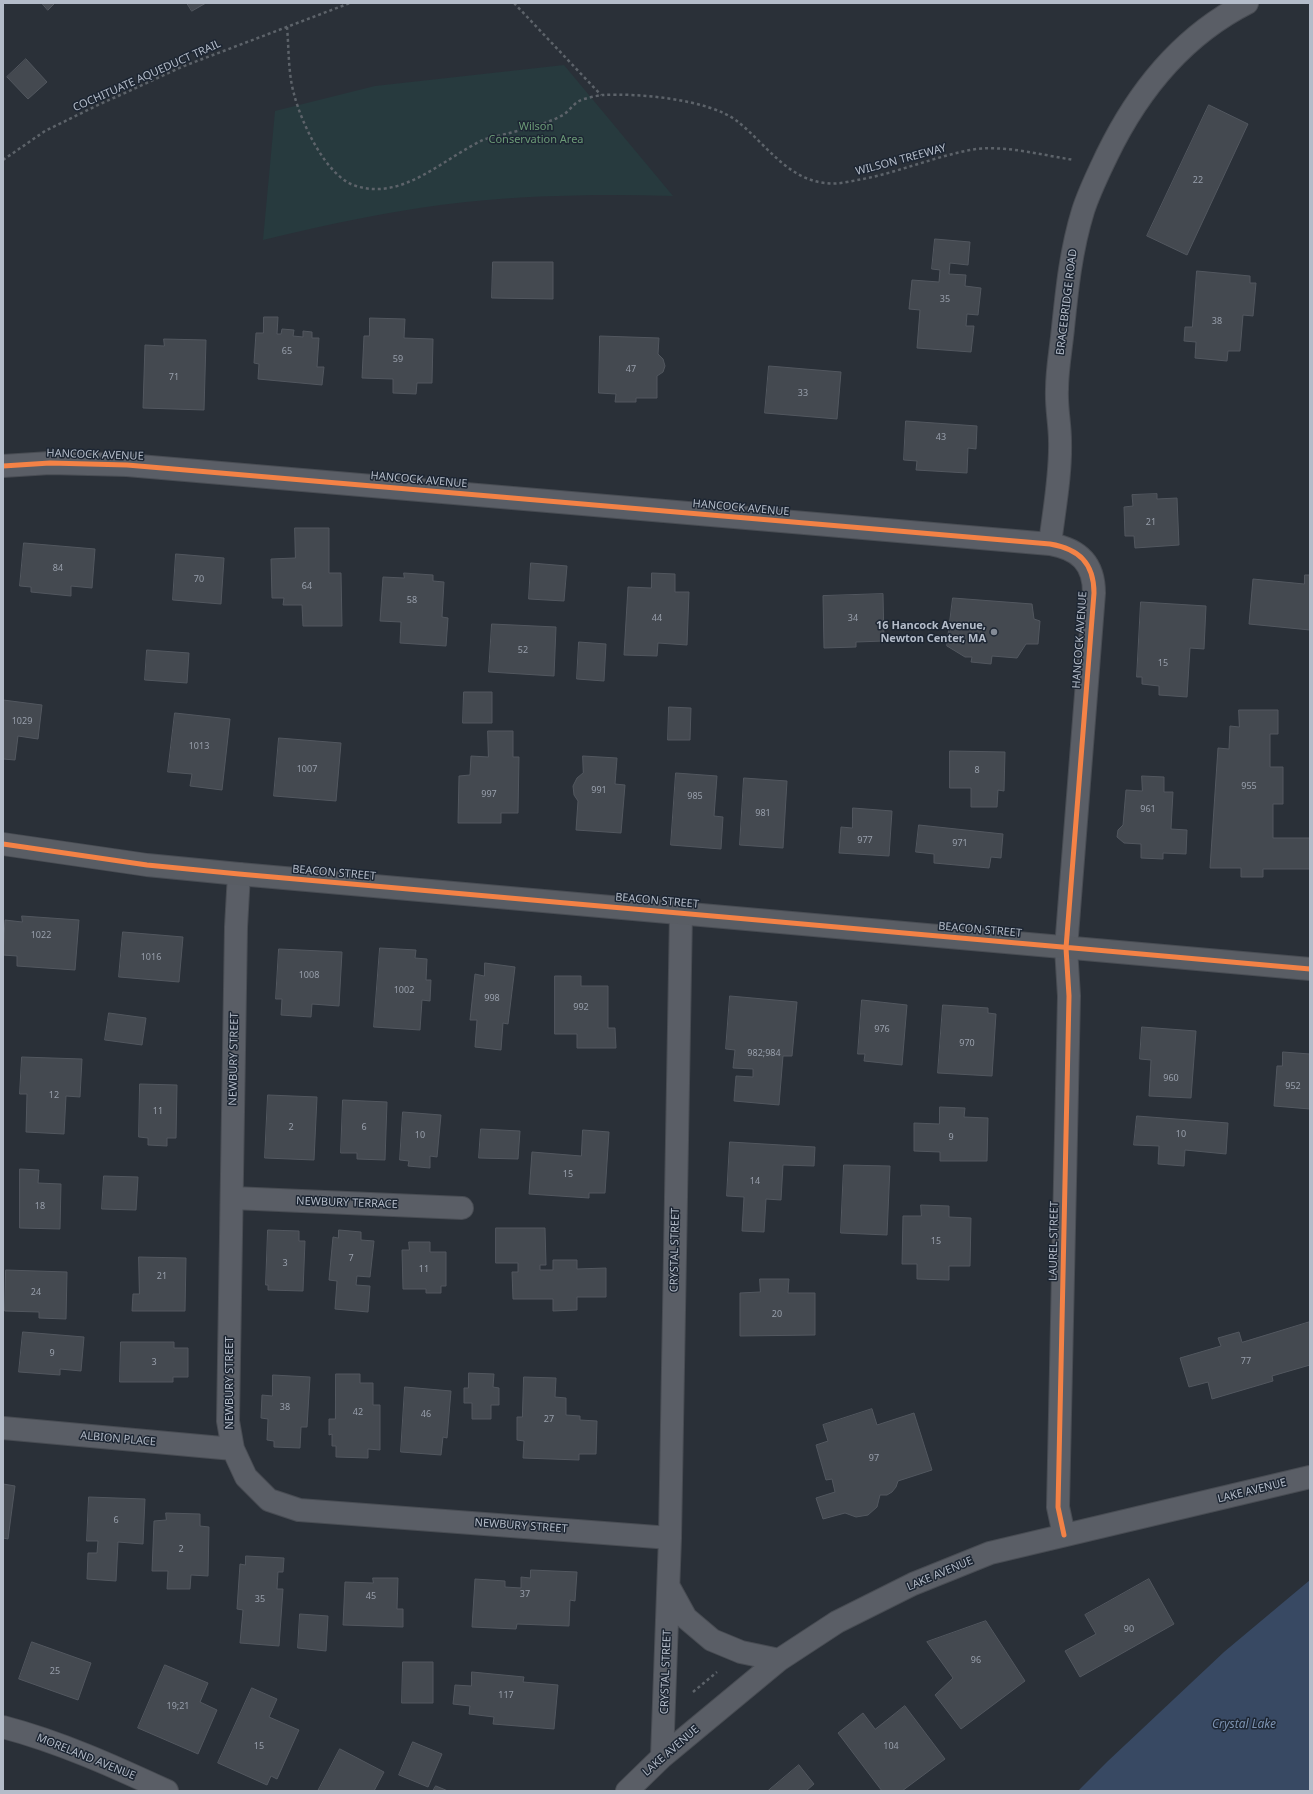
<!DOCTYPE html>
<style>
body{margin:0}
#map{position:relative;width:1313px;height:1794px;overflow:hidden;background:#2a3038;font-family:"Noto Sans",sans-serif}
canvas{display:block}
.frame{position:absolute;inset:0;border:4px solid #b4bcc9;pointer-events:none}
</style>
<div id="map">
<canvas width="1313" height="1794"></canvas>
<div class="frame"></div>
</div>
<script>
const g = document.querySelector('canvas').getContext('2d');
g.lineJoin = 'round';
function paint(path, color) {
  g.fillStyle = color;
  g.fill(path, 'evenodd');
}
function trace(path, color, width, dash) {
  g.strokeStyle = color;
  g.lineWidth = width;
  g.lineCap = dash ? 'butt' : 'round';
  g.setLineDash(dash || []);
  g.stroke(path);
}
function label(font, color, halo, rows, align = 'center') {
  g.font = font + ' "Noto Sans",sans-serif';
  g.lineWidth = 3;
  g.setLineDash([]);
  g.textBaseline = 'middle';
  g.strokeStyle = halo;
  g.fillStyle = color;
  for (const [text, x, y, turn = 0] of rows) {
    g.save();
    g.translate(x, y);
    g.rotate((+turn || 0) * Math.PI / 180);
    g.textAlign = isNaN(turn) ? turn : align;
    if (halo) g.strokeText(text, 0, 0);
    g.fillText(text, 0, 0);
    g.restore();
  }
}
const green = new Path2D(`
 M 564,65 L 673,196 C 604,194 535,195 466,202 C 397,209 330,224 263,240 L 275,111 L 375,86 Z`);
const water = new Path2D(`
 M 1310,1580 L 1310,1791 L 1078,1791 L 1108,1761 L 1224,1652 Z`);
const building = new Path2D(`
 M 42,3 L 55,3 L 48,10 Z
 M 187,3 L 206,3 L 192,11 Z
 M 26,59 L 47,82 L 28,99 L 7,77 Z
 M 1209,105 L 1248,124 L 1187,255 L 1147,236 Z
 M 935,239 L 970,242 L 968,265 L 950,263 L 949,274 L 966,275 L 965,286 L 981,288 L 978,315 L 967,314 L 966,326 L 974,326 L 971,352 L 917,348 L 920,310 L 909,309 L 912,280 L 939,282 L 940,270 L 932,269 Z
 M 493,262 L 553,262 L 553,299 L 492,298 Z
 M 1197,271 L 1250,276 L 1250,283 L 1256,283 L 1253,316 L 1243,315 L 1240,351 L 1228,351 L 1227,361 L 1195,358 L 1196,342 L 1184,341 L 1185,327 L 1192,327 Z
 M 264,317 L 278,317 L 277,334 L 281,334 L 282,329 L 294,330 L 293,336 L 303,337 L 303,331 L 312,332 L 312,338 L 319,338 L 317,367 L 324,367 L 322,385 L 258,379 L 259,364 L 254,363 L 256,333 L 263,333 Z
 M 370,318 L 405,319 L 404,338 L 433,339 L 432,383 L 417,383 L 416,394 L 393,393 L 393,379 L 362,378 L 364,336 L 369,336 Z
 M 600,336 L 659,338 L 658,354 L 663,359 L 665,366 L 663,372 L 657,376 L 657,398 L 636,398 L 636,402 L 615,402 L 616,394 L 599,393 Z
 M 164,339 L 206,340 L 204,410 L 143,408 L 145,345 L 164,346 Z
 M 769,366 L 841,372 L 837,419 L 765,413 Z
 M 906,421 L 977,426 L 976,449 L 968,448 L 967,473 L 916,470 L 917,461 L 904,460 Z
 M 1157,494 L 1157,499 L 1177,498 L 1179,545 L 1135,548 L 1134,536 L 1125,536 L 1124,507 L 1133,506 L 1132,495 Z
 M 295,528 L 329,528 L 329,573 L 341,573 L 342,626 L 303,626 L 302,605 L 283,605 L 284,598 L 272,598 L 271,559 L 295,558 Z
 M 24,543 L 95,549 L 92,588 L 71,586 L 71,596 L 31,592 L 31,587 L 20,586 Z
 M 176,554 L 224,558 L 221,604 L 173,600 Z
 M 531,563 L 567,566 L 564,601 L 529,599 Z
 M 404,573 L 433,575 L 433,581 L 444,582 L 442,617 L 448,618 L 446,646 L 400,643 L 401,622 L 380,621 L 383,577 L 404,578 Z
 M 652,573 L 675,574 L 675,592 L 689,592 L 687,645 L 658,643 L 657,656 L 624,655 L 628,587 L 651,588 Z
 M 1305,575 L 1310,575 L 1310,630 L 1249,624 L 1253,579 L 1304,584 Z
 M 883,594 L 884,641 L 856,642 L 856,647 L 824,648 L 823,596 Z
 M 953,598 L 1032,604 L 1034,619 L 1040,621 L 1038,644 L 1026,644 L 1017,658 L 992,656 L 991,664 L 971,662 L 972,657 L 965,657 L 947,646 Z
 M 1141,602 L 1206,606 L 1204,649 L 1190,648 L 1187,697 L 1159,695 L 1159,686 L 1142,684 L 1142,677 L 1137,677 Z
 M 492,624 L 556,627 L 554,676 L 489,672 Z
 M 579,642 L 606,644 L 604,681 L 577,679 Z
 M 147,650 L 189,653 L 187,683 L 145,680 Z
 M 464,692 L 492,692 L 492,723 L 463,723 Z
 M 3,700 L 42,705 L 38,739 L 18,736 L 15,760 L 3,759 Z
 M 669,707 L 691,708 L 690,740 L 668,740 Z
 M 1239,710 L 1278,710 L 1278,734 L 1270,734 L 1270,767 L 1283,767 L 1283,804 L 1273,804 L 1273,838 L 1310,838 L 1310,869 L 1263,869 L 1263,877 L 1241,877 L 1241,868 L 1210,868 L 1218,748 L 1229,749 L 1230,726 L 1239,727 Z
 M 175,713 L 230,719 L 222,790 L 190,786 L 192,774 L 168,772 Z
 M 488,731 L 513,731 L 513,757 L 519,757 L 518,813 L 501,813 L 501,823 L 458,823 L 459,776 L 470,775 L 471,756 L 488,757 Z
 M 279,738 L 341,743 L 336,801 L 274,796 Z
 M 950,751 L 1005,752 L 1004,791 L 998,790 L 997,807 L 971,807 L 971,788 L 950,788 Z
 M 583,756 L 617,758 L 615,784 L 625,785 L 621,833 L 576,830 L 578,801 L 574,795 L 573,786 L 577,778 L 583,773 Z
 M 676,773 L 717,776 L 714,816 L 723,817 L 721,849 L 671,845 Z
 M 1142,776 L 1164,777 L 1164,792 L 1173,792 L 1171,829 L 1187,830 L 1186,854 L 1163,853 L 1163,859 L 1141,858 L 1141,844 L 1124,843 L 1117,837 L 1118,830 L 1123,825 L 1126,790 L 1142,791 Z
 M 744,778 L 787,781 L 783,848 L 740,845 Z
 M 853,808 L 892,811 L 889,856 L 839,853 L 841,827 L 852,828 Z
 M 919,825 L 1003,834 L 1001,858 L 991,857 L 989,868 L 934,863 L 934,854 L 916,852 Z
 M 22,916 L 79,920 L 75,970 L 17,966 L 17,956 L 3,955 L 5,920 L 22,922 Z
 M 123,932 L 183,937 L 179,982 L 119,977 Z
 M 380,948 L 416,950 L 415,958 L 427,959 L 426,980 L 431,980 L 430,1001 L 422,1000 L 420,1030 L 374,1027 Z
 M 279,949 L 342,952 L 339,1006 L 312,1004 L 311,1017 L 281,1015 L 282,999 L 276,999 Z
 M 485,963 L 515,967 L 508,1024 L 503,1023 L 501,1050 L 475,1047 L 477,1020 L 470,1020 L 475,974 L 484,976 Z
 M 555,976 L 581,976 L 581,986 L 608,986 L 608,1028 L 615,1028 L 616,1048 L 577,1048 L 577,1034 L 555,1034 Z
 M 730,996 L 797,1002 L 792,1056 L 783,1056 L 779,1105 L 734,1101 L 736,1076 L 753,1077 L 753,1069 L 733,1068 L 735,1050 L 726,1049 Z
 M 862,1000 L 907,1005 L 902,1065 L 864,1061 L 865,1054 L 858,1054 Z
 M 943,1005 L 988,1008 L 988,1013 L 996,1014 L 992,1076 L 938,1073 Z
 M 109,1013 L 146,1018 L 142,1045 L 105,1040 Z
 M 1142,1027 L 1196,1031 L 1191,1098 L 1149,1096 L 1151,1060 L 1140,1059 Z
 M 1283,1052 L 1310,1054 L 1310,1109 L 1274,1106 L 1277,1066 L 1282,1066 Z
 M 22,1057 L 82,1059 L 80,1097 L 66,1096 L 64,1134 L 26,1132 L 27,1094 L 20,1094 Z
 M 140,1084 L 177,1085 L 176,1138 L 167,1138 L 167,1146 L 148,1145 L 148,1138 L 139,1137 Z
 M 268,1095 L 317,1097 L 314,1160 L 265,1158 Z
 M 343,1100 L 387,1102 L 385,1160 L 357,1159 L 357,1153 L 341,1153 Z
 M 940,1107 L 965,1108 L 964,1117 L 988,1118 L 987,1161 L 940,1161 L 940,1152 L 914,1151 L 914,1123 L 939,1124 Z
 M 403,1112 L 441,1115 L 437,1157 L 430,1156 L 430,1168 L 408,1166 L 409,1161 L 400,1160 Z
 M 1137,1116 L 1228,1123 L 1226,1154 L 1185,1150 L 1184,1166 L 1158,1164 L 1159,1146 L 1134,1145 Z
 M 481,1129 L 520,1131 L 518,1159 L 479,1158 Z
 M 583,1130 L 609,1132 L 605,1193 L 589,1193 L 589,1198 L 529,1194 L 532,1152 L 581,1156 Z
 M 730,1142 L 815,1147 L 814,1166 L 783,1165 L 781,1200 L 766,1199 L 764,1232 L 742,1231 L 744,1197 L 727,1196 Z
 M 844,1165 L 890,1166 L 887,1235 L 841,1233 Z
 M 20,1169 L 39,1170 L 38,1183 L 61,1184 L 60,1229 L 20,1228 Z
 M 104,1176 L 138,1177 L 136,1210 L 102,1209 Z
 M 921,1205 L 949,1206 L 949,1217 L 971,1218 L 970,1266 L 949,1266 L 949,1280 L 917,1279 L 917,1264 L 902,1264 L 903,1216 L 921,1216 Z
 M 496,1228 L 545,1228 L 546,1265 L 540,1265 L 540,1270 L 553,1270 L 553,1260 L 577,1260 L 577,1269 L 606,1268 L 606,1297 L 577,1297 L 577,1310 L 553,1311 L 553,1299 L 513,1299 L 512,1272 L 518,1272 L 518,1263 L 496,1263 Z
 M 268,1230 L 299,1231 L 299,1241 L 305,1241 L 303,1291 L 268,1290 L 268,1285 L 266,1285 Z
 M 339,1230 L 361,1232 L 361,1240 L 374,1241 L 370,1277 L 357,1276 L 356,1285 L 370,1286 L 368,1312 L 335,1309 L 337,1281 L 329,1280 L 333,1237 L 338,1238 Z
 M 409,1242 L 430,1242 L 430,1252 L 446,1252 L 446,1286 L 441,1286 L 441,1293 L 426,1293 L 426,1289 L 403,1289 L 402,1250 L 409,1250 Z
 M 139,1257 L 186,1258 L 185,1311 L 132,1311 L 133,1294 L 139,1294 Z
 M 6,1270 L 67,1272 L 66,1319 L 39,1318 L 39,1312 L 5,1311 Z
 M 760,1279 L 789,1279 L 788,1293 L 815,1293 L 815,1335 L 740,1336 L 740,1293 L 760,1292 Z
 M 1310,1322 L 1310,1365 L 1272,1376 L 1273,1381 L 1212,1399 L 1208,1382 L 1189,1387 L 1180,1358 L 1221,1346 L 1218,1338 L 1239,1332 L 1242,1342 Z
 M 23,1332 L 84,1337 L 81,1371 L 60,1369 L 60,1375 L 19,1372 Z
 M 121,1342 L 174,1342 L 174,1348 L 188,1348 L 188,1377 L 173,1377 L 173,1382 L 120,1382 Z
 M 469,1373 L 494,1374 L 493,1387 L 499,1388 L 499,1405 L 491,1405 L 491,1419 L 472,1419 L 472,1403 L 464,1403 L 464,1388 L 468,1388 Z
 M 336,1374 L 360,1374 L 360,1383 L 373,1383 L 373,1405 L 380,1405 L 380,1450 L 368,1449 L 368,1458 L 336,1457 L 336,1446 L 332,1446 L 332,1434 L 329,1435 L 329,1419 L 335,1419 Z
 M 273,1375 L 310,1377 L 307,1427 L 301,1427 L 300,1448 L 274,1447 L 274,1441 L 267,1440 L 268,1419 L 261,1418 L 262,1395 L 272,1396 Z
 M 524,1377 L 556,1378 L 555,1397 L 566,1398 L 566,1415 L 580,1416 L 580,1420 L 597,1421 L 596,1454 L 579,1454 L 579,1460 L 523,1458 L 524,1441 L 517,1440 L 517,1417 L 522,1417 Z
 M 405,1387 L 451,1391 L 447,1438 L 443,1437 L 441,1455 L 401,1452 Z
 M 872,1409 L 877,1425 L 914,1413 L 932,1470 L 898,1481 L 896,1487 L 892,1492 L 887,1495 L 880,1495 L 877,1507 L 868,1515 L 856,1517 L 845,1513 L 823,1519 L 816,1498 L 835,1492 L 832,1479 L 826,1480 L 816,1445 L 828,1441 L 823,1425 Z
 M 3,1484 L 15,1486 L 8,1539 L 3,1538 Z
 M 89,1497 L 145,1499 L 143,1544 L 118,1542 L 116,1581 L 87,1579 L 88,1553 L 97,1553 L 98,1541 L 87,1541 Z
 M 166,1513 L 200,1514 L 200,1526 L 209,1527 L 208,1576 L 191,1575 L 190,1589 L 167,1589 L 168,1571 L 152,1571 L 154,1521 L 166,1520 Z
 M 246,1556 L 284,1558 L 283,1572 L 278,1572 L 277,1589 L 283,1589 L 279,1646 L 240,1643 L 243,1610 L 237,1609 L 240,1564 L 245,1565 Z
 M 531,1570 L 577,1572 L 575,1601 L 570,1600 L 569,1626 L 517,1624 L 516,1629 L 472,1627 L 475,1579 L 505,1581 L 505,1587 L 521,1588 L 521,1577 L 530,1578 Z
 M 373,1578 L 398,1578 L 397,1609 L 403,1609 L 403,1627 L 343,1625 L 345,1582 L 373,1583 Z
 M 1149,1579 L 1174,1624 L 1080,1677 L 1065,1651 L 1096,1634 L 1085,1615 Z
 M 300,1614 L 328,1616 L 326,1651 L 298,1648 Z
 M 986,1621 L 1025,1681 L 961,1729 L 935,1695 L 953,1678 L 927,1642 Z
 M 32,1642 L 91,1663 L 78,1700 L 19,1679 Z
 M 403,1662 L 433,1662 L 433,1703 L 402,1703 Z
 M 165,1665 L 208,1683 L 200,1702 L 217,1710 L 198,1754 L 138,1728 Z
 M 472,1672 L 524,1677 L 523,1682 L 558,1685 L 554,1729 L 493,1724 L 494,1717 L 469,1714 L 470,1706 L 453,1704 L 455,1685 L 471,1686 Z
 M 252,1688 L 277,1699 L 269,1717 L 299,1730 L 277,1779 L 271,1776 L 267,1785 L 218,1763 Z
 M 905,1706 L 945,1759 L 902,1791 L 882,1791 L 838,1733 L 863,1713 L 875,1729 Z
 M 413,1742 L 442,1754 L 428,1787 L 399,1775 Z
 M 340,1749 L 384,1772 L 374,1791 L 318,1791 Z
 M 799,1765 L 814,1784 L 806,1791 L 768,1791 Z
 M 436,1786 L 448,1791 L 433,1791 Z`);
const path = new Path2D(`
 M 514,3 L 601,95
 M 287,27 C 289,49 288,73 294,94 C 301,122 326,177 356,186 C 403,201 444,158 483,140 C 490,137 498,136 506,134 C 524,129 544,125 561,116 C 568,113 572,105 579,101 C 585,98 596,96 602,95 C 638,93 708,99 737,121 C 765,143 787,179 825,183 C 838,185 851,181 863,179 C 899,172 934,157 970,150 C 1002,144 1041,155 1074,160
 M 3,160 L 45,131 L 96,106 L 184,66 L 350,3
 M 693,1692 L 717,1672`);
const street = new Path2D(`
 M 3,466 L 50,463 L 127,465 L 1050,544 C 1079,549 1094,563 1094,593 L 1066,948 L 1069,996 L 1058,1507 L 1064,1535
 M 1050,544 C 1054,510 1061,475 1060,441 C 1060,424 1056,407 1057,389 C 1057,369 1061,349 1063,328 C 1067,289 1071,250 1083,211 C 1089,192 1098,174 1107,155 C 1138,91 1182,36 1247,3
 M 239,874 L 236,927 L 228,1421 L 233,1449 L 246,1477 L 269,1500 L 299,1510 L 670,1538
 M 233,1198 L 462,1208
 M 3,1428 L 233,1449
 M 669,1587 L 686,1618 L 712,1640 L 741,1652 L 779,1660
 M 3,1727 C 60,1742 113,1766 167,1791
 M 662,1757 L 670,1538 L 681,913
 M 627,1791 L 662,1757 L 779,1660 L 837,1622 L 913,1584 L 990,1553 L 1310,1477`);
const secondary = new Path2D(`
 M 3,844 L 147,865 L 239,874 L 1310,969`);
const cycleway = new Path2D(`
 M 3,466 L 50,463 L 127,465 L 1050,544 C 1079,549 1094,563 1094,593 L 1066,948 L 1069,996 L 1058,1507 L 1064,1535
 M 3,844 L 147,865 L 239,874 L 1310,969`);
const markers = [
 [994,632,4,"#848b96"]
];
const numberNames = [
 ["22",1198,180],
 ["35",945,299],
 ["38",1217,321],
 ["65",287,351],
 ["59",398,359],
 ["47",631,369],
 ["71",174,377],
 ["33",803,393],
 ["43",941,437],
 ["21",1151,522],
 ["84",58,568],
 ["70",199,579],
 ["64",307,586],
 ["58",412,600],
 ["44",657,618],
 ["34",853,618],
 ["52",523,650],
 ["15",1163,663],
 ["1029",22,721],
 ["1013",199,746],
 ["1007",307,769],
 ["8",977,770],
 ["955",1249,786],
 ["991",599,790],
 ["997",489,794],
 ["985",695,796],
 ["961",1148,809],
 ["981",763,813],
 ["977",865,840],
 ["971",960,843],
 ["1022",41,935],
 ["1016",151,957],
 ["1008",309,975],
 ["1002",404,990],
 ["998",492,998],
 ["992",581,1007],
 ["976",882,1029],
 ["970",967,1043],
 ["982;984",764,1053],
 ["960",1171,1078],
 ["952",1293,1086],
 ["12",54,1095],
 ["11",158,1111],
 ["2",291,1127],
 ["6",364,1127],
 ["10",1181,1134],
 ["10",420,1135],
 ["9",951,1137],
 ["15",568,1174],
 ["14",755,1181],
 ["18",40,1206],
 ["15",936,1241],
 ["7",351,1258],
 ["3",285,1263],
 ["11",424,1269],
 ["21",162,1276],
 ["24",36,1292],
 ["20",777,1314],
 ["9",52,1353],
 ["77",1246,1361],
 ["3",154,1362],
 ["38",285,1407],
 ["42",358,1412],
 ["46",426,1414],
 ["27",549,1419],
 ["97",874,1458],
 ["6",116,1520],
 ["2",181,1549],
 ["37",525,1594],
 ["45",371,1596],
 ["35",260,1599],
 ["90",1129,1629],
 ["96",976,1660],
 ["25",55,1671],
 ["117",506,1695],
 ["19;21",178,1706],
 ["15",259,1746],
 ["104",891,1746]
];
const streetNames = [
 ["COCHITUATE AQUEDUCT TRAIL",147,76,-24],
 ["WILSON TREEWAY",901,160,-15],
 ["BRACEBRIDGE ROAD",1067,302,-83],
 ["HANCOCK AVENUE",95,455,2],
 ["HANCOCK AVENUE",419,480,5],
 ["HANCOCK AVENUE",741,508,5],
 ["HANCOCK AVENUE",1080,640,-86],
 ["BEACON STREET",334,873,5],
 ["BEACON STREET",657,901,5],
 ["BEACON STREET",980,930,5],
 ["NEWBURY STREET",234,1059,-89],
 ["NEWBURY TERRACE",347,1203,2],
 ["LAUREL STREET",1054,1241,-89],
 ["CRYSTAL STREET",675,1250,-89],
 ["NEWBURY STREET",230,1383,-90],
 ["ALBION PLACE",118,1439,5],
 ["LAKE AVENUE",1252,1491,-14],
 ["NEWBURY STREET",521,1526,4],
 ["LAKE AVENUE",940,1574,-23],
 ["CRYSTAL STREET",666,1672,-88],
 ["LAKE AVENUE",671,1751,-41],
 ["MORELAND AVENUE",86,1757,22]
];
const parkNames = [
 ["Wilson",536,127],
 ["Conservation Area",536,140]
];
const poiNames = [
 ["16 Hancock Avenue,",986,626],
 ["Newton Center, MA",986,639]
];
const waterNames = [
 ["Crystal Lake",1244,1725]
];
paint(green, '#273a3e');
paint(water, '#384963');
paint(building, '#444950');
trace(building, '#52575f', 1);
trace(street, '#484c53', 24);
trace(secondary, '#484c53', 24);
trace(path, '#5d636a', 2.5, [3, 3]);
trace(street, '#5a5e66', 22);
trace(secondary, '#595d64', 22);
trace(cycleway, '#f48246', 5);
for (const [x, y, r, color] of markers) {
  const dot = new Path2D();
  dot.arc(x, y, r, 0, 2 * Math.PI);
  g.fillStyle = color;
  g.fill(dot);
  trace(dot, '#1d2633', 1.5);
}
label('9px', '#989fab', null, numberNames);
label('11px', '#b4bcc9', '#1d2633', streetNames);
label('11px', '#6b9a76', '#1d2633', parkNames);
label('bold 11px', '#b4bcc9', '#1d2633', poiNames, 'right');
label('italic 12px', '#7c92b1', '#1d2633', waterNames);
</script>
